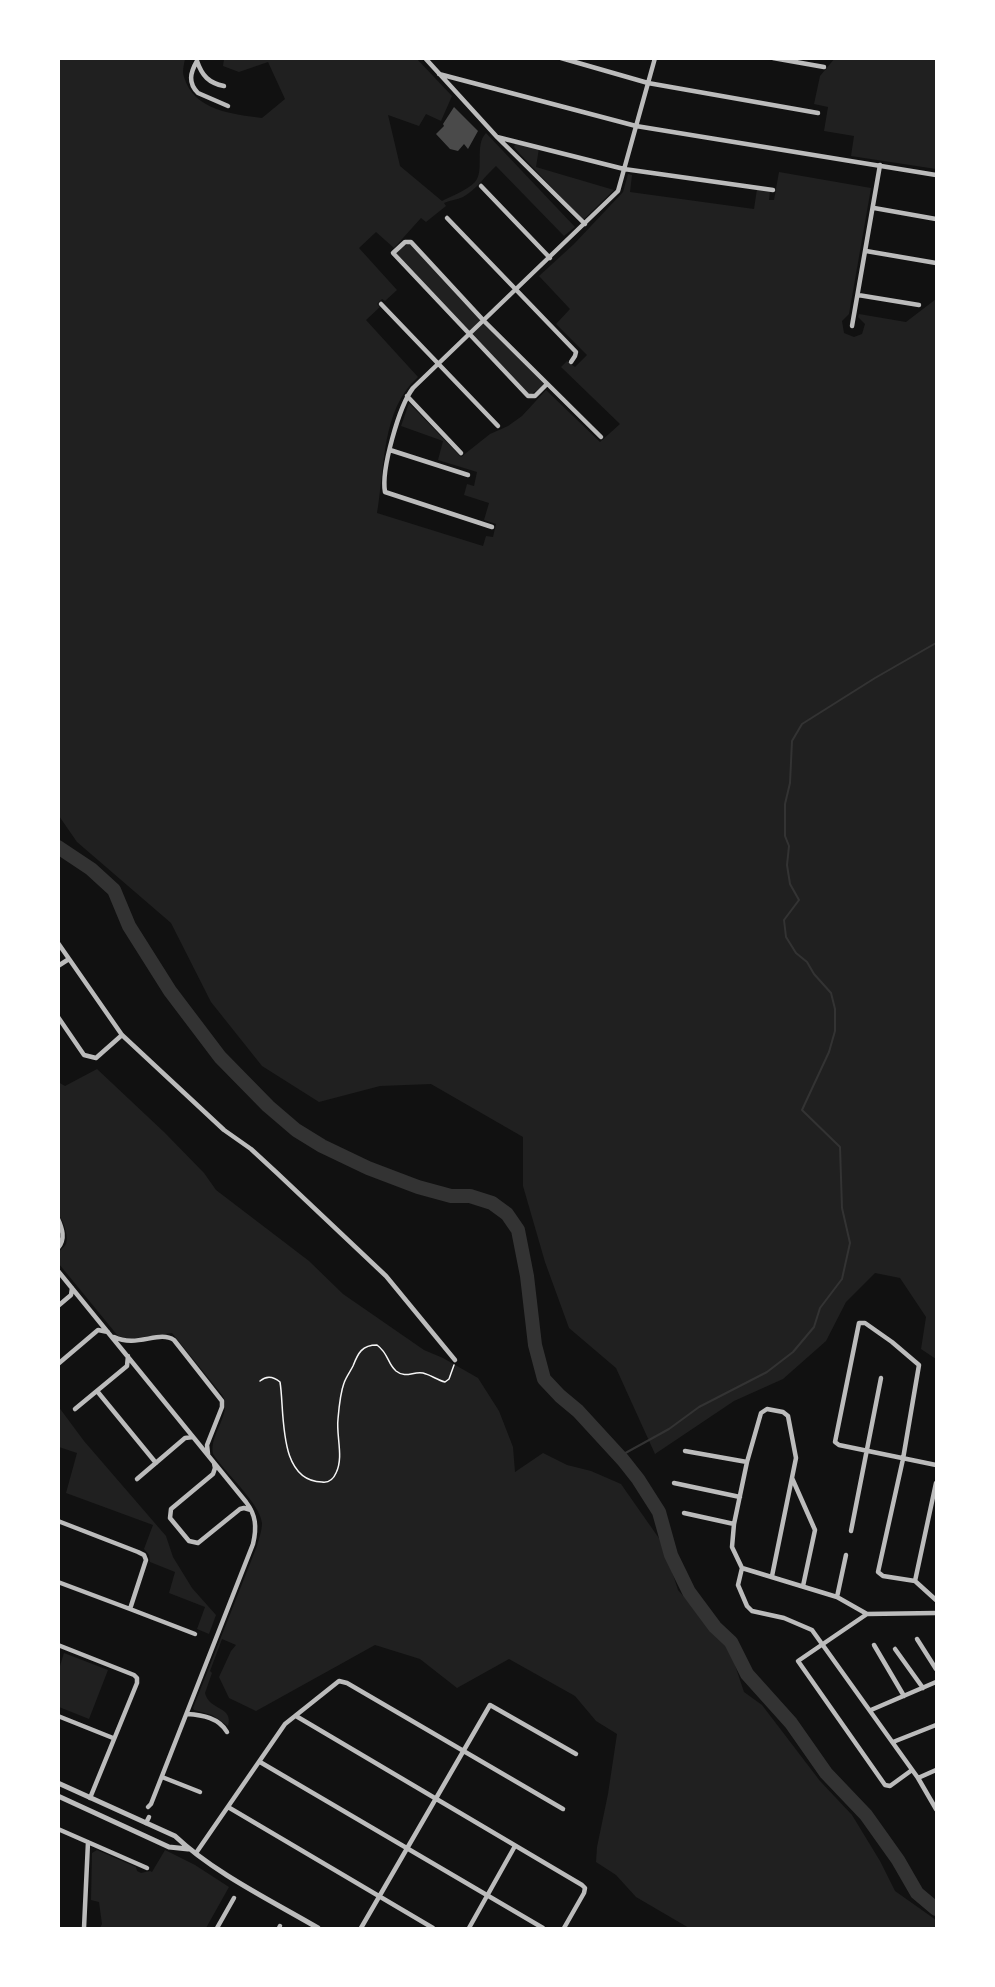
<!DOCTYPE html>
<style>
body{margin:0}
#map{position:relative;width:995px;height:1987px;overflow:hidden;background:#111;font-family:Cabin,sans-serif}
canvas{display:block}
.frame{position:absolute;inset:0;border:60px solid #fff;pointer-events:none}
</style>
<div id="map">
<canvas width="995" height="1987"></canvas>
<div class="frame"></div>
</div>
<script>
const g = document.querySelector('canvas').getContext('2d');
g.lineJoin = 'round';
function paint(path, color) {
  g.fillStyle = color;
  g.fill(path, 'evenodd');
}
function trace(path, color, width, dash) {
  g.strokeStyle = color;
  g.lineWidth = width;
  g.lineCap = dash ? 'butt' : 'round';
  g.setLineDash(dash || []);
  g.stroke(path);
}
const green = new Path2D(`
 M 262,58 L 417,59 L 452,96 L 441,121 L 426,114 L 419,126 L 388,115 L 400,166 L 442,201 C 452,196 467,190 475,182 C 485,171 474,145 486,133 L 575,227 L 564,236 L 496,166 C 485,176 476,190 463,197 C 457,200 450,200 444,203 L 446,206 L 426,222 L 421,218 L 394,248 L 376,232 L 359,248 L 397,290 L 385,301 L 382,299 L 377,304 L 380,307 L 366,320 L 418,377 C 381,410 385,468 377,513 L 483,546 L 486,536 L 493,537 L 496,524 L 484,520 L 489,503 L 464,495 L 467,484 L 474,486 L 477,472 L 438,460 L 443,441 L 401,426 L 409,403 L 461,457 L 490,434 L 508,426 L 522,416 L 546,390 L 600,442 L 620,424 L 561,367 L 567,361 L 575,367 L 587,355 L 556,324 L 570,309 L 539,276 L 574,244 L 623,192 L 628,174 L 632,175 L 630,192 L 754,209 L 757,189 L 770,191 L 769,200 L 774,200 L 779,172 L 871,188 L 849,314 L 842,321 L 844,333 L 854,337 L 862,334 L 865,324 L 858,317 L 859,314 L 906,322 L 936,299 L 936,1359 L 921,1349 L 926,1317 L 900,1278 L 875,1273 L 846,1302 L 826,1341 L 783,1379 L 734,1401 L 655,1454 L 616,1368 L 569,1328 L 545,1262 L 523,1186 L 523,1137 L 431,1084 L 380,1086 L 319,1102 L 262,1066 L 211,1002 L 171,923 L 77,842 L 59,816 L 58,59 L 185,59 C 184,64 182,72 184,77 C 194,111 233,114 262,118 L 285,99 L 268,62 L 239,72 L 223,66 L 224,59 Z
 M 835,58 L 936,59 L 936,169 L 851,156 L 854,136 L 824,131 L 828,107 L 814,104 L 820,76 Z
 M 515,144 L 539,148 L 536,167 L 614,190 L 583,220 L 519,153 L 514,147 Z
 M 411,242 L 547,384 L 528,396 L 393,253 Z
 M 97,1069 L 165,1133 L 204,1173 L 216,1190 L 309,1261 L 343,1294 L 424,1350 L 443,1358 L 478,1378 L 499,1411 L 513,1447 L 515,1472 L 543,1453 L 567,1465 L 591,1471 L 621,1484 L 663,1544 L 678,1590 L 730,1650 L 744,1692 L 762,1705 L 820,1781 L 852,1815 L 880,1861 L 895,1891 L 936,1920 L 936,1928 L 689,1928 L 636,1897 L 616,1875 L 596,1862 L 597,1847 L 608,1794 L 617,1734 L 596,1721 L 575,1696 L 509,1659 L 457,1688 L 420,1659 L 375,1645 L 256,1711 L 229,1698 L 219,1677 L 231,1651 L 236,1645 L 222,1639 L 210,1671 L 212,1673 L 205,1693 C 209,1711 234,1706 228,1726 L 212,1715 L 194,1710 L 193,1708 L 257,1546 C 259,1538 262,1531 262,1523 C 260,1503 224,1472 213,1454 C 209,1434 232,1415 223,1396 L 172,1333 L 130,1339 L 118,1336 L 59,1264 L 59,1251 C 61,1250 65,1246 66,1244 C 69,1236 63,1220 58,1214 L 58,1082 L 65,1086 Z
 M 58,1406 L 84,1441 L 166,1536 L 173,1557 L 192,1588 L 216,1615 L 209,1634 L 197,1629 L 205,1607 L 169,1593 L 175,1572 L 150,1562 L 149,1555 L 144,1549 L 153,1525 L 66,1493 L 77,1453 L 59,1447 Z
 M 64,1653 L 108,1670 L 89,1719 L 59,1707 L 59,1669 Z
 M 97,1850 L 136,1867 L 137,1871 L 141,1873 L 150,1871 L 152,1872 L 165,1850 L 195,1865 L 229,1887 L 206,1928 L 100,1928 L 102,1924 L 99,1902 L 91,1900 L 92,1853 Z`);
const stream = new Path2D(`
 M 620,1456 L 669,1429 L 699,1407 L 767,1372 L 793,1352 L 814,1327 L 820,1308 L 842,1279 L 850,1243 L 842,1208 L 840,1147 L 802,1110 L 829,1052 L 835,1031 L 835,1009 L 831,993 L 814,974 L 807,962 L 796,953 L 786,937 L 784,920 L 799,900 L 790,884 L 787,865 L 789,846 L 785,836 L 785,804 L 790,783 L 792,741 L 802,724 L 875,678 L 936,643`);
const river = new Path2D(`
 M 58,847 L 91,869 L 114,890 L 129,926 L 170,991 L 220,1057 L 268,1106 L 296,1130 L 322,1146 L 368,1168 L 418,1187 L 451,1196 L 470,1196 L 492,1203 L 507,1214 L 518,1230 L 527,1276 L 535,1345 L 544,1379 L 560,1396 L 578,1411 L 623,1460 L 638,1479 L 659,1512 L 671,1555 L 689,1592 L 715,1627 L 731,1642 L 747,1674 L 791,1723 L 826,1773 L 866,1815 L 898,1860 L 917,1893 L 936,1909`);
const building = new Path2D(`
 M 454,107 L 478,131 L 468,149 L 464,144 L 458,151 L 450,149 L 436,134 L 444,126 L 443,124 Z`);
const path = new Path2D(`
 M 260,1381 C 267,1375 274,1377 280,1382 C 285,1411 277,1481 322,1482 C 329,1483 333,1480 336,1473 C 344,1457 336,1436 338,1419 C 339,1407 340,1394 344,1383 C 346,1377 350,1372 353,1366 C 358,1353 362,1345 377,1345 C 389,1354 387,1363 396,1371 C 406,1379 413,1371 423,1373 C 431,1375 437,1380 445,1382 L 449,1379 L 454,1365`);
const minor = new Path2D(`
 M 425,58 L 497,137 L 585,224
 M 561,58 L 648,83 L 818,113
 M 773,58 L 824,67
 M 197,61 C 190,73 188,83 198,93 L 228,106
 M 197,61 C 202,76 209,83 224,86
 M 439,74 L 636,126 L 936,175
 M 497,137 L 624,169 L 773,190
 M 481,186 L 550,258
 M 874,208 L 936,219
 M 447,218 L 576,352 L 575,356 L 571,362
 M 866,251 L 936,263
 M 858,295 L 919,305
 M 381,304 L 498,426
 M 852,326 L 880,165
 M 547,384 L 535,396 L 528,396 L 393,253 L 405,242 L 411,242 L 484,321 L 601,437
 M 407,396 L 461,453
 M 390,450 L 468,475
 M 492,527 L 385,492 C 381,470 399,406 413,388 L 618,191 L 655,58
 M 58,943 L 122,1035 L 224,1130 L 251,1149 L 277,1173 L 386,1276 L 455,1360
 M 58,966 L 69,959
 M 58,1017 L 84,1055 L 96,1058 L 122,1035
 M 58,1219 C 62,1228 66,1239 58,1248
 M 58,1271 L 246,1502 C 256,1515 257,1527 253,1544 L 151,1804 L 148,1807
 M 58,1306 L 71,1295 L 72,1288
 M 114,1337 C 137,1348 159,1330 174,1340 L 222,1401 L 222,1407 L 207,1445 L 208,1454
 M 58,1364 L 98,1330 L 108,1332
 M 97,1391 L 156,1463
 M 75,1409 L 127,1366 L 128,1356
 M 685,1451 L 747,1462
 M 214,1463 L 215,1468 L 213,1474 L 171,1509 L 170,1518 L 189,1541 L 198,1543 L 240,1509 L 244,1508 L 251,1510
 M 936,1465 L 839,1445 L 835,1442 L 859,1323 L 865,1323 L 892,1342 L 919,1365 L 903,1459 L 878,1572 L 883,1576 L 915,1581 L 936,1600
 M 792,1478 L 815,1530 L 803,1586
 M 137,1479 L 185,1438 L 193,1437
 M 674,1483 L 740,1497
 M 684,1513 L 734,1524
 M 58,1521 L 138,1552 L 144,1555 L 146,1560 L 130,1609 L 58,1582
 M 851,1531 L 881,1378
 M 742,1568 L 738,1585 L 747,1606 L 752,1611 L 784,1618 L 812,1630 L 918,1778 L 936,1809
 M 772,1576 L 796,1458 L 788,1416 L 783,1412 L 767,1409 L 761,1413 L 747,1462 L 734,1524 L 732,1547 L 742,1568 L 837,1597 L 867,1614 L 936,1613
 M 915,1581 L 936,1483
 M 837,1597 L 846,1555
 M 130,1609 L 195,1634
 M 867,1614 L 798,1661 L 885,1785 L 890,1786 L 912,1770
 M 917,1639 L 936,1669
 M 58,1645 L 134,1675 L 137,1678 L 137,1683 L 90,1798
 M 874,1645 L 904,1696
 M 895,1649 L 923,1688
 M 871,1710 L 936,1682
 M 187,1714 C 203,1715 219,1718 227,1732
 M 58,1716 L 113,1738
 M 296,1716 L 582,1885 L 585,1888 L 584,1893 L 564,1928
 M 893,1742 L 936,1725
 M 260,1762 L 543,1928
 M 162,1777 L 200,1792
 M 918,1778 L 936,1770
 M 228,1807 L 433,1928
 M 146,1823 L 149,1817
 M 58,1829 L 147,1868
 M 196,1853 L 285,1724 L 339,1681 L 347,1683 L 563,1809
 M 84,1928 L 88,1842
 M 217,1928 L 234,1898
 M 279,1928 L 280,1926
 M 361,1928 L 490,1705 L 576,1754
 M 469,1928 L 515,1846`);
const tertiary = new Path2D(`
 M 58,1783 L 175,1836 C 214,1873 272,1901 318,1928
 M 58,1796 L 169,1847 L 188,1849`);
paint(green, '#202020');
trace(stream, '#333', 2);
trace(river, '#333', 14);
paint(building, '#4a4a4a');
trace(path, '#f5f5f5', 1.5);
trace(minor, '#bcbcbc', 4.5);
trace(tertiary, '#bcbcbc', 5);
</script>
